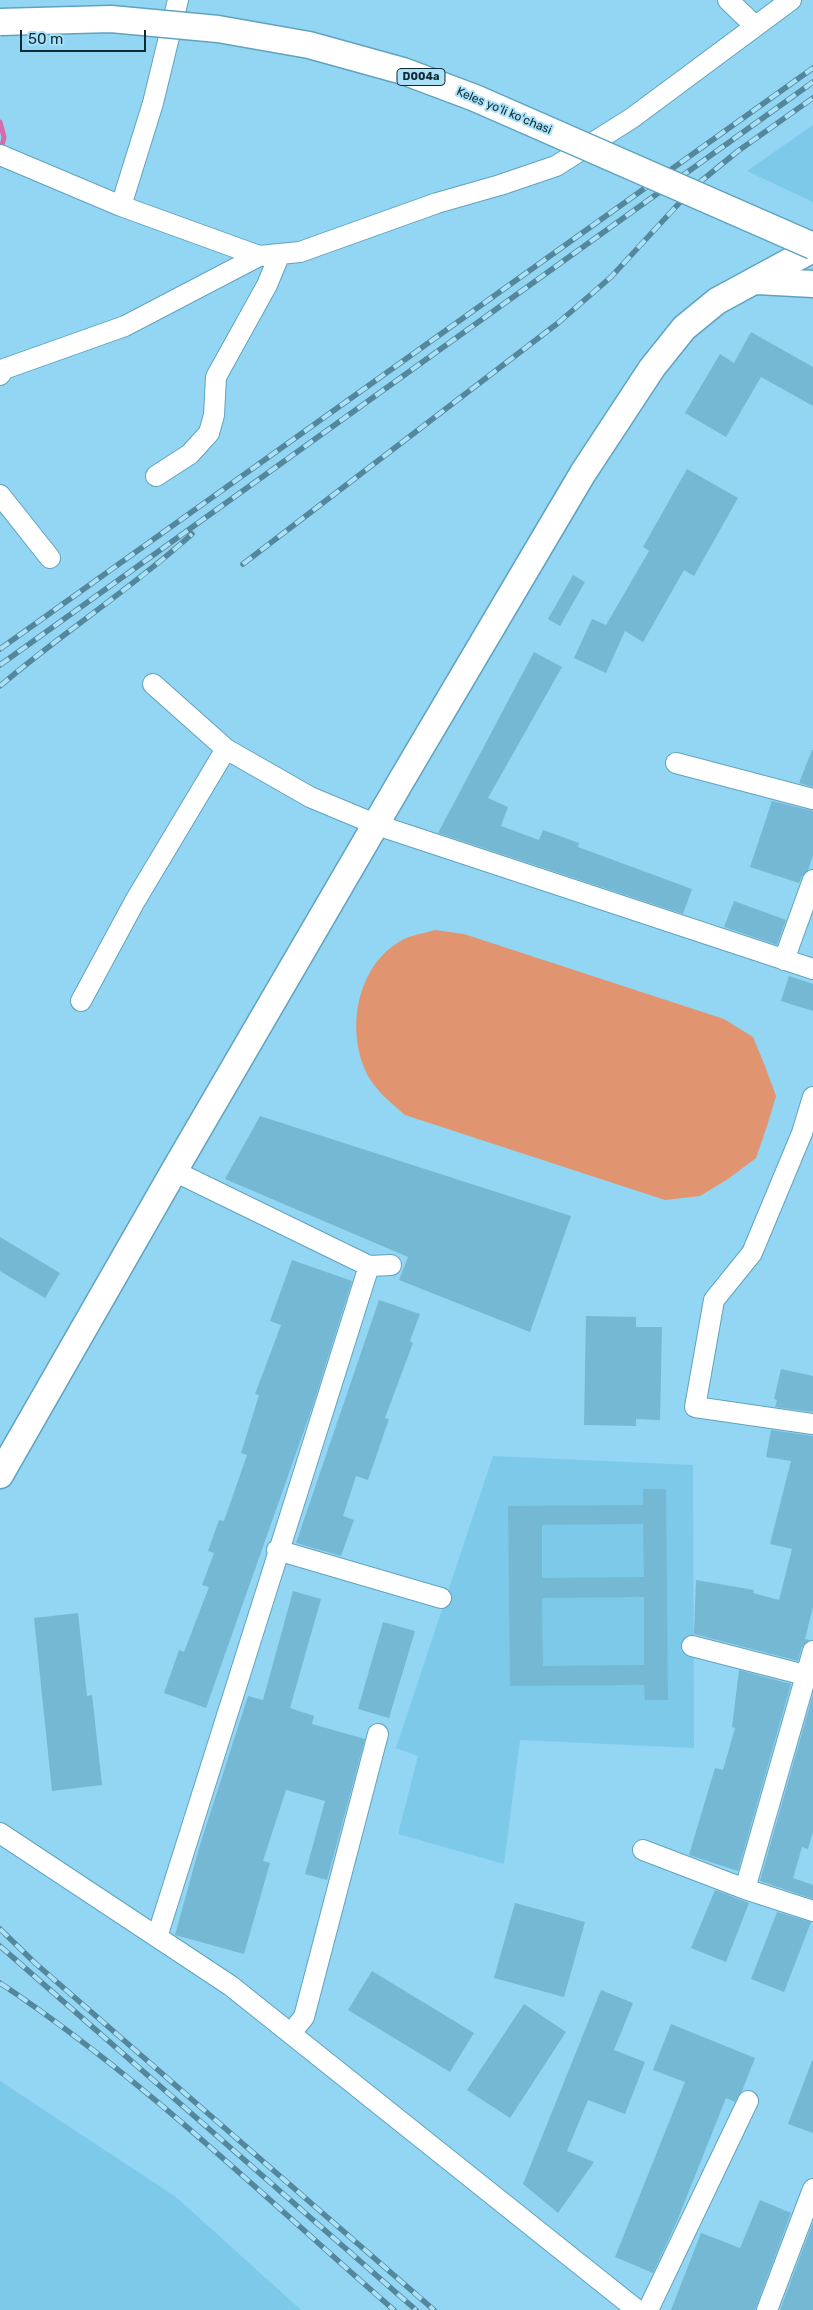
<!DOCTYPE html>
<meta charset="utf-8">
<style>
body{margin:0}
#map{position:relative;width:813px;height:2310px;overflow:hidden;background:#92d6f3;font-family:Rubik,sans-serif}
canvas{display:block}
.scale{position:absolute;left:20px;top:30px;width:126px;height:22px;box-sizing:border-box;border:2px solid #0d2a35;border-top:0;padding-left:6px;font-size:15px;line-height:18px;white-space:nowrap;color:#0d2a35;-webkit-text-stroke:4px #abe1f8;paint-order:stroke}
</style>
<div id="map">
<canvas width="813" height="2310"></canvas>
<div class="scale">50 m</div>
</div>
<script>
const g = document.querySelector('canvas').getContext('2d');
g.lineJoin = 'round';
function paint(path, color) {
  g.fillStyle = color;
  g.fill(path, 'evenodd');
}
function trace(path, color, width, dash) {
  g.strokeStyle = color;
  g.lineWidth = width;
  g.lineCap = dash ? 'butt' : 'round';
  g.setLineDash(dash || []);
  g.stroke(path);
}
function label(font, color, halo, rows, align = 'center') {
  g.font = font + ' Rubik,sans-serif';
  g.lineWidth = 4;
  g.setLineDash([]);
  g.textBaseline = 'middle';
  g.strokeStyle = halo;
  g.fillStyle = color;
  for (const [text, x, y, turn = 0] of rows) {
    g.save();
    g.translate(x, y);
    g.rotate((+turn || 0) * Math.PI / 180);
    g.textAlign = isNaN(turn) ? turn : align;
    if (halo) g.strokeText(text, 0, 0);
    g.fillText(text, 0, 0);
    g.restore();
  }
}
const built = new Path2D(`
 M 813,125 L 813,202 L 747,171 Z
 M 493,1456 L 693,1465 L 694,1748 L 520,1740 L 504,1864 L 398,1834 L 418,1756 L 396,1748 Z
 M 0,2081 L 176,2197 L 301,2310 L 0,2310 Z`);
const green = new Path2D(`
 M 435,930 L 464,934 L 724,1019 L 753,1037 L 765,1066 L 776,1096 L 767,1126 L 756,1158 L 728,1179 L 700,1196 L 665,1200 L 405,1115 C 389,1101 370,1086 363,1065 C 347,1022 359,964 402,940 C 411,935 425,933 435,930 Z`);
const stream = new Path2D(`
 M 0,122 L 4,137 L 1,150`);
const building = new Path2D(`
 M 751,332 L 813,367 L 813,406 L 761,377 L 726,437 L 685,413 L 720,354 L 734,363 Z
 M 687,469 L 738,498 L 694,576 L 684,570 L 643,642 L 625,631 L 606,673 L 574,658 L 592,619 L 606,625 L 649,551 L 643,547 Z
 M 573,575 L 585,582 L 560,626 L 548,619 Z
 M 534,652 L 562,667 L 488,798 L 508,807 L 501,826 L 539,840 L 543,830 L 579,843 L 578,847 L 692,889 L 683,914 L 438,833 Z
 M 812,750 L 813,750 L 813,787 L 799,783 Z
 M 772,801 L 813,811 L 813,855 L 808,870 L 802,876 L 799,883 L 750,867 Z
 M 734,901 L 786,920 L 777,945 L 724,927 Z
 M 789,976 L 813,984 L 813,1011 L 781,1001 Z
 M 260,1116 L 571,1216 L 530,1332 L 399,1280 L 408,1257 L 225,1179 Z
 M 0,1237 L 60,1273 L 45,1298 L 0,1271 Z
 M 292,1260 L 352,1281 L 312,1408 L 206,1708 L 164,1693 L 179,1650 L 184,1652 L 209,1587 L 202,1585 L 214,1553 L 208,1551 L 219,1520 L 224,1521 L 247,1455 L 241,1453 L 259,1395 L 255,1394 L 281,1325 L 270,1321 Z
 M 379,1300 L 420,1314 L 410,1341 L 413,1343 L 385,1418 L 389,1419 L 368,1480 L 356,1476 L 343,1516 L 354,1520 L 341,1556 L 296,1543 Z
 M 586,1316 L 636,1317 L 636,1327 L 662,1327 L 660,1420 L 636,1419 L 636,1426 L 584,1425 Z
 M 781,1369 L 813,1376 L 813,1412 L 775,1407 L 777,1400 L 774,1399 Z
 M 771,1430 L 813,1436 L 813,1607 L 805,1639 L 810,1640 L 802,1647 L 798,1661 L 694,1634 L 696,1580 L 754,1590 L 753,1593 L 779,1600 L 792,1549 L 770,1544 L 791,1461 L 766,1457 Z
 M 643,1489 L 666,1489 L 668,1700 L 645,1700 L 644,1685 L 510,1686 L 508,1506 L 643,1505 ZM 643,1524 L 644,1577 L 542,1578 L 542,1525 ZM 644,1597 L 644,1665 L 543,1666 L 542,1598 Z
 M 293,1591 L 321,1599 L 290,1708 L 314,1716 L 312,1724 L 365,1739 L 327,1880 L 305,1874 L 325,1801 L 286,1790 L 263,1861 L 270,1863 L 244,1954 L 175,1935 L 199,1848 L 248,1696 L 263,1700 Z
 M 78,1613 L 87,1696 L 92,1695 L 102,1785 L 52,1791 L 34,1618 Z
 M 383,1622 L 415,1631 L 389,1718 L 358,1709 Z
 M 739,1670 L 791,1684 L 738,1871 L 689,1855 L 715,1768 L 723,1770 L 735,1728 L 732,1727 Z
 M 813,1694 L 813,1832 L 808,1849 L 802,1847 L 793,1878 L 813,1885 L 813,1899 L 760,1881 Z
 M 715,1890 L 749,1903 L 726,1962 L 691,1948 Z
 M 515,1903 L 585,1922 L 564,1997 L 494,1978 Z
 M 777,1912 L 811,1922 L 784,1992 L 751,1979 Z
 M 372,1971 L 474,2033 L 450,2072 L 348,2010 Z
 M 601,1990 L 633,2003 L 614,2050 L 645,2062 L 625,2114 L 588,2100 L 567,2151 L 594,2162 L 558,2213 L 523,2184 Z
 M 524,2004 L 566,2032 L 510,2118 L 467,2090 Z
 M 671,2024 L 755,2058 L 742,2091 L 735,2102 L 726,2098 L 677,2221 L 653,2273 L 615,2257 L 685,2082 L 653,2070 Z
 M 812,2061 L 813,2061 L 813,2133 L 788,2124 Z
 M 760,2200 L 791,2213 L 755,2310 L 671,2310 L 701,2233 L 740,2248 Z
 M 813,2222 L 813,2310 L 780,2310 Z`);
const minor = new Path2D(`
 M 728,0 L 755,26
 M 0,155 L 121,206 L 259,256 L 300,252 L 437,203 L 500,185 L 556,166 L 632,118 L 791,0
 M 121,206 L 153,103 L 178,0
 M 0,375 L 4,369 L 125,326 L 259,256
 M 156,476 L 190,454 L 209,433 L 214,415 L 216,377 L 267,285 L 279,256
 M 0,495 L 50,558
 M 153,684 L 226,749 L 310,797 L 377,825 L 813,969
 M 676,763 L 813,799
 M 784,960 L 813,880
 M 81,1001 L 135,901 L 226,749
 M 813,1097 L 802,1133 L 752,1253 L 714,1300 L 695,1407 L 813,1424
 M 174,1171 L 369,1266 L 391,1265
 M 277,1550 L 441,1598
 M 692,1646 L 813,1677
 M 0,1833 L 231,1986 L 637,2310
 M 643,1850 L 745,1889 L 813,1911
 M 745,1889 L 813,1651
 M 157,1937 L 369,1266
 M 291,2033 L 304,2017 L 378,1734
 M 648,2310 L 748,2101
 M 767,2310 L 813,2189`);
const major = new Path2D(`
 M 757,281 L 813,284
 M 0,1475 L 174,1171 L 401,781 L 583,473 L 652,368 L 684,328 L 717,301 L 813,249`);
const rail = new Path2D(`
 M 243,564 L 558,323 L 611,277 L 695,186 L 738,151 L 813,98
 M 0,649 L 813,68
 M 0,665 L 813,82
 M 0,686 C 62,633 131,589 192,534
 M 0,1929 L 35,1963 L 434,2310
 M 0,1946 L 416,2310
 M 0,1983 C 143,2078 265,2198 394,2310`);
const majorBridge = new Path2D(`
 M 0,22 L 111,19 L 218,29 L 309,45 L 403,71 L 475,98 L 813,246`);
const shields = [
 [421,77,48]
];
const shieldNames = [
 ["D004a",421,77]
];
const streetNames = [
 ["Keles yoʻli koʻchasi",504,111,23]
];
paint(built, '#7dc9e9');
paint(green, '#e09570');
trace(stream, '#da6baa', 5);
paint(building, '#75b8d4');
trace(minor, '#60a3bf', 22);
trace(major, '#60a3bf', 29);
trace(minor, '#fff', 20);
trace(major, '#fff', 26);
trace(rail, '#55879c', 5.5);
trace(rail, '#abe1f8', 4, [11]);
trace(majorBridge, '#60a3bf', 29, []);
trace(majorBridge, '#fff', 26);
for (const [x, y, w] of shields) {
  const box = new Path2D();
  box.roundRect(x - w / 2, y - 8.5, w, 17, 4);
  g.fillStyle = '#abe1f8';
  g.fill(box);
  trace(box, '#0d2a35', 1);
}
label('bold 11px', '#0d2a35', null, shieldNames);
label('12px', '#0d2a35', '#abe1f8', streetNames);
</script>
